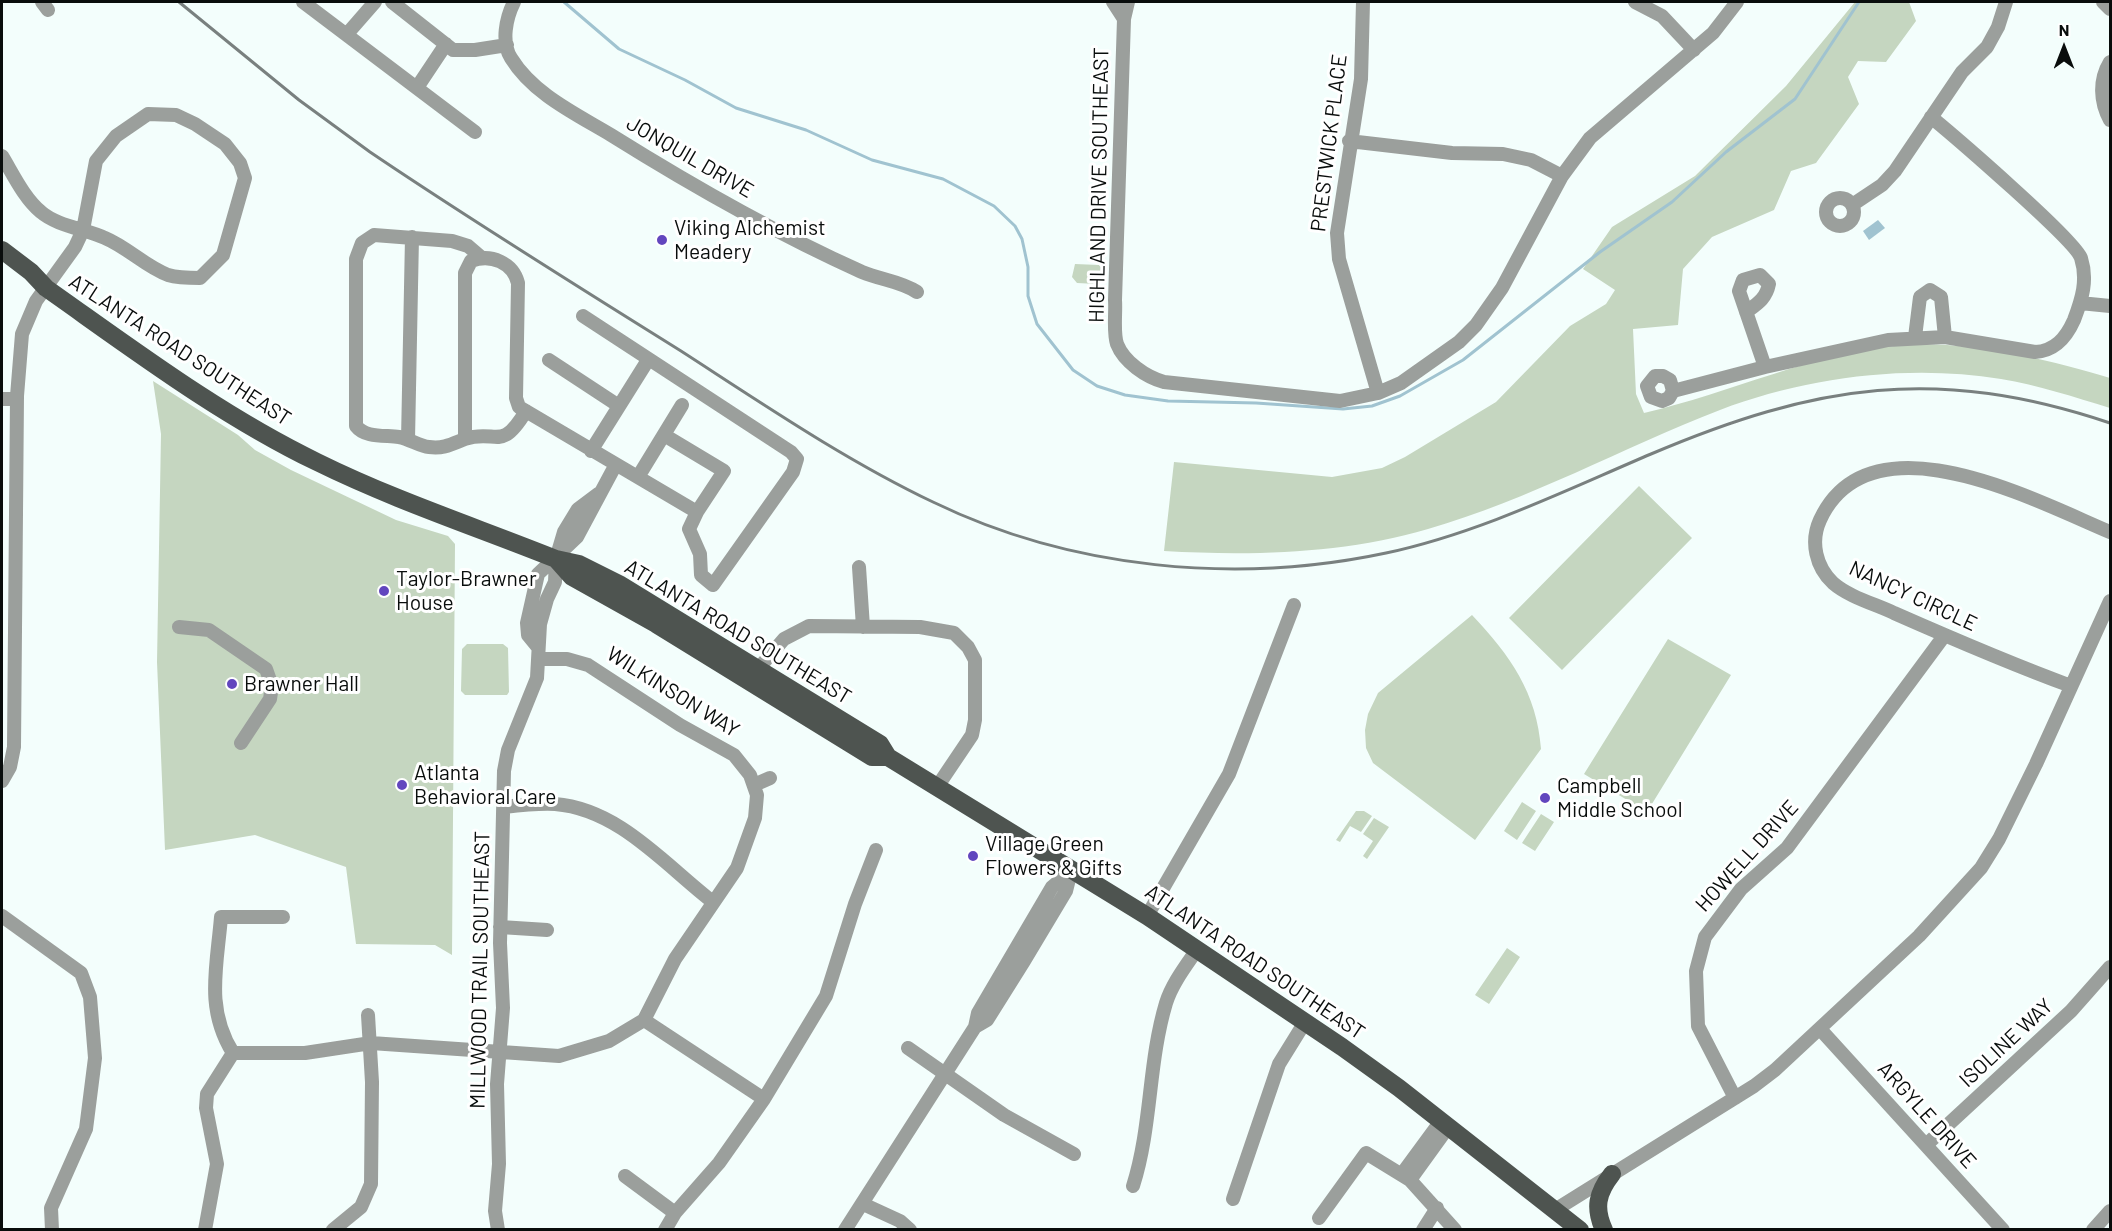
<!DOCTYPE html>
<style>
body{margin:0}
#map{position:relative;width:2112px;height:1231px;overflow:hidden;background:#f3fefc;font-family:Barlow,sans-serif}
canvas{display:block}
.frame{position:absolute;inset:0;border:3px solid #090d0c;pointer-events:none}
.north{position:absolute;left:2034px;top:18px;width:60px;height:60px;-webkit-text-stroke:4px #fff;paint-order:stroke;rotate:0deg;font-size:16px;font-weight:700;line-height:24px;text-align:center;color:#090d0c}
.north::after{content:'';display:block;margin:auto;width:21px;height:27px;background:#090d0c;clip-path:polygon(50% 0,100% 100%,50% 72%,0 100%)}
</style>
<div id="map">
<canvas width="2112" height="1231"></canvas>
<div class="frame"></div>
<div class="north">N</div>
</div>
<script>
const g = document.querySelector('canvas').getContext('2d');
g.lineJoin = 'round';
function paint(path, color) {
  g.fillStyle = color;
  g.fill(path, 'evenodd');
}
function trace(path, color, width, dash) {
  g.strokeStyle = color;
  g.lineWidth = width;
  g.lineCap = dash ? 'butt' : 'round';
  g.setLineDash(dash || []);
  g.stroke(path);
}
function label(font, color, halo, rows, align = 'center') {
  g.font = font + ' Barlow,sans-serif';
  g.lineWidth = 6;
  g.setLineDash([]);
  g.textBaseline = 'middle';
  g.strokeStyle = halo;
  g.fillStyle = color;
  for (const [text, x, y, turn = 0] of rows) {
    g.save();
    g.translate(x, y);
    g.rotate((+turn || 0) * Math.PI / 180);
    g.textAlign = isNaN(turn) ? turn : align;
    if (halo) g.strokeText(text, 0, 0);
    g.fillText(text, 0, 0);
    g.restore();
  }
}
const green = new Path2D(`
 M 1855,2 L 1909,2 L 1916,21 L 1886,62 L 1858,61 L 1848,77 L 1859,104 L 1816,163 L 1791,171 L 1774,210 L 1712,237 L 1683,269 L 1678,325 L 1633,329 L 1636,394 L 1644,413 C 1731,393 1814,352 1904,345 C 1965,340 2052,360 2110,378 L 2110,408 C 2074,397 2038,385 2001,379 C 1908,364 1807,377 1720,410 C 1622,448 1529,500 1428,529 C 1343,554 1251,556 1164,551 L 1174,462 L 1332,477 L 1382,468 L 1405,457 L 1496,402 L 1570,326 L 1606,304 L 1615,290 L 1583,269 L 1612,227 L 1695,176 L 1786,86 Z
 M 1075,264 L 1099,265 L 1103,270 L 1097,284 L 1077,283 L 1072,277 Z
 M 153,381 L 238,435 L 255,450 L 291,470 L 396,520 L 448,536 L 455,544 L 452,955 L 435,945 L 356,944 L 346,867 L 255,835 L 165,850 L 157,662 L 161,434 Z
 M 1639,486 L 1692,538 L 1562,670 L 1509,618 Z
 M 1472,615 C 1510,655 1537,693 1541,749 L 1475,840 L 1373,763 L 1366,748 L 1365,730 L 1368,714 L 1378,693 Z
 M 1668,639 L 1731,675 L 1647,812 L 1584,774 Z
 M 467,644 L 503,644 L 508,648 L 509,692 L 507,695 L 465,695 L 461,691 L 462,649 Z
 M 1522,802 L 1536,811 L 1517,840 L 1504,831 Z
 M 1356,811 L 1364,811 L 1372,816 L 1361,832 L 1350,826 L 1340,842 L 1336,840 Z
 M 1541,814 L 1554,822 L 1535,851 L 1522,843 Z
 M 1374,818 L 1389,827 L 1367,859 L 1363,856 L 1373,841 L 1363,834 Z
 M 1507,948 L 1520,957 L 1489,1004 L 1475,995 Z`);
const water = new Path2D(`
 M 1878,220 L 1885,228 L 1869,240 L 1863,231 Z`);
const stream = new Path2D(`
 M 564,2 L 619,49 L 685,80 L 736,108 L 806,130 L 872,160 L 943,179 L 994,206 L 1015,226 L 1022,239 L 1028,267 L 1028,296 L 1037,324 L 1073,370 L 1097,386 L 1125,395 L 1168,401 L 1256,403 L 1343,409 L 1372,406 L 1400,396 L 1463,360 L 1600,252 L 1672,202 L 1726,152 L 1795,99 L 1859,2`);
const minor = new Path2D(`
 M 42,2 L 48,10
 M 303,2 L 475,132
 M 392,2 L 453,50 L 475,50 L 507,45
 M 514,2 C 506,18 501,42 511,58 C 533,94 576,114 611,135 C 691,185 775,233 862,272 C 881,280 900,281 917,292
 M 1113,2 L 1124,19
 M 1128,2 L 1124,19 L 1115,300 C 1116,313 1113,332 1117,344 C 1124,362 1146,377 1164,382 L 1340,401 L 1378,393 L 1401,383 L 1459,342 L 1476,325 L 1502,288 L 1562,176 L 1590,138 L 1713,33 L 1737,2
 M 1363,2 L 1361,79 L 1337,233 L 1339,259 L 1378,393
 M 1635,2 L 1662,16 L 1694,50
 M 2103,2 L 2110,9
 M 347,34 L 375,2
 M 2110,62 C 2099,80 2100,102 2110,120
 M 418,86 L 446,44
 M 1349,141 L 1452,153 L 1503,154 L 1531,160 L 1562,176
 M 2,156 C 13,174 24,198 41,212 C 57,226 86,229 105,238 C 127,247 146,267 168,275 C 178,278 190,278 200,278 L 223,255 L 245,178 L 240,163 L 225,144 L 195,124 L 176,115 L 148,114 L 116,136 L 96,161 L 83,230 L 75,247 L 36,301 L 22,334 L 17,396 L 14,747 L 10,767 L 2,781
 M1826 212a14 14 0 1 1 28 0a14 14 0 1 1-28 0Z
 M 1852,205 L 1882,185 L 1895,171 L 1962,72 L 1987,47 L 1998,27 L 2006,2
 M 482,258 L 468,246 L 452,241 L 374,235 L 362,243 L 356,259 L 356,426 C 365,438 385,435 399,437 C 410,439 419,446 429,447 C 444,449 452,444 465,439 C 497,428 500,454 526,411
 M 2080,303 L 2110,306
 M 1746,312 C 1757,304 1766,299 1769,284 L 1760,275 L 1743,280 L 1739,291 L 1765,367
 M 583,316 L 791,452 L 797,459 L 793,472 L 713,585 L 701,575 L 700,554 L 689,529 L 697,512 L 724,471 L 664,435
 M 1915,337 L 1920,297 L 1930,290 L 1941,297 L 1945,337
 M 549,360 L 619,406
 M 1673,391 L 1670,380 L 1663,376 L 1655,376 L 1647,386 L 1651,397 L 1662,401 L 1669,398 L 1673,391 L 1765,367 L 1888,340 L 1945,337 L 2035,352 C 2055,351 2066,338 2074,320 C 2082,299 2088,280 2081,258 C 2075,240 1954,136 1931,117
 M 2,399 L 17,399
 M 465,439 L 465,273 L 471,261 C 491,253 513,263 518,283 L 516,398 L 519,407 L 697,512
 M 408,440 L 412,237
 M 591,451 L 648,360
 M 638,477 L 682,405
 M 859,567 L 863,627
 M 179,627 L 209,630 L 266,669 L 272,686 L 270,699 L 241,743
 M 537,646 L 528,635 L 527,623 L 538,574 L 577,537 L 615,466
 M 758,669 L 784,639 L 809,626 L 920,627 L 954,633 L 968,647 L 975,660 L 975,720 L 972,735 L 937,787
 M 2071,686 C 2011,664 1953,639 1894,613 C 1875,604 1849,597 1833,583 C 1816,567 1810,542 1820,520 C 1870,412 2036,501 2110,532
 M 754,785 L 770,778
 M 504,807 C 521,805 538,803 555,804 C 619,809 665,865 713,902
 M 2,916 L 81,973 L 90,997 L 95,1058 L 86,1129 L 51,1208 L 52,1230
 M 1147,916 L 1229,774 L 1294,605
 M 500,927 L 547,930
 M 644,1020 L 764,1099
 M 975,1027 L 987,1020 L 1024,961 L 1066,891 L 1071,871
 M 1820,1029 L 2003,1230
 M 908,1048 L 1004,1115 L 1074,1154
 M 233,1053 L 305,1053 L 371,1043 L 559,1056 L 609,1041 L 644,1020 L 675,959 L 737,868 L 755,818 L 757,795 L 750,775 L 734,755 L 680,725 L 588,665 L 567,659 L 539,659
 M 1735,1098 L 1698,1026 L 1696,971 L 1705,937 L 1741,889 L 1787,848 L 1944,636
 M 1926,1145 L 2071,1011 L 2110,967
 M 1402,1174 L 1441,1121
 M 625,1176 L 675,1213
 M 1410,1180 L 1449,1126
 M 1133,1186 C 1152,1126 1148,1063 1166,1003 C 1172,984 1185,967 1196,951
 M 1233,1199 L 1279,1064 L 1305,1022
 M 863,1204 L 900,1221 L 910,1230
 M 1555,1210 L 1754,1086 L 1775,1070 L 1919,936 L 1981,868 L 1999,839 L 2036,764 L 2110,601
 M 1319,1218 L 1366,1153 L 1410,1180 L 1455,1230
 M 205,1230 L 217,1164 L 206,1108 L 207,1094 L 233,1053 C 205,1008 217,967 221,917 L 283,917
 M 333,1230 L 361,1207 L 371,1184 L 372,1082 L 368,1015
 M 498,1230 L 495,1211 L 499,1164 L 497,1084 L 503,1008 L 500,943 L 504,771 L 508,750 L 537,678 L 540,624 L 547,599 L 555,582 L 556,559 L 564,532 L 578,509 L 598,494
 M 665,1230 L 675,1213 L 719,1163 L 764,1099 L 826,996 L 855,904 L 876,850
 M 845,1230 L 975,1027 L 978,1013 L 1052,887 L 1071,871
 M 1423,1230 L 1437,1208
 M 2093,1230 L 2110,1211`);
const major = new Path2D(`
 M 2,250 L 31,272 L 46,288 C 134,350 220,415 317,462 C 394,500 476,527 556,559 L 579,564 L 619,584 L 880,744 L 888,757 L 1147,916 L 1342,1047 L 1399,1088 L 1580,1230
 M 556,559 L 572,577 L 656,624 L 872,757 L 888,757
 M 1604,1230 C 1594,1208 1597,1193 1612,1174`);
const rail = new Path2D(`
 M 179,2 L 299,100 L 370,152 C 472,221 577,286 681,351 C 763,404 845,460 933,502 C 1071,569 1236,585 1386,553 C 1479,533 1564,491 1651,454 C 1816,384 1937,365 2110,423`);
const markers = [
 [662,240,6,"#6246be"],
 [384,591,6,"#6246be"],
 [232,684,6,"#6246be"],
 [402,785,6,"#6246be"],
 [1545,798,6,"#6246be"],
 [973,856,6,"#6246be"]
];
const streetNames = [
 ["PRESTWICK PLACE",1329,143,-83],
 ["JONQUIL DRIVE",690,157,30],
 ["HIGHLAND DRIVE SOUTHEAST",1099,185,-89],
 ["ATLANTA ROAD SOUTHEAST",180,350,33],
 ["NANCY CIRCLE",1913,596,25],
 ["ATLANTA ROAD SOUTHEAST",738,632,31],
 ["WILKINSON WAY",673,692,32],
 ["HOWELL DRIVE",1747,856,-48],
 ["ATLANTA ROAD SOUTHEAST",1255,962,34],
 ["MILLWOOD TRAIL SOUTHEAST",480,970,-89],
 ["ISOLINE WAY",2006,1043,-43],
 ["ARGYLE DRIVE",1927,1115,48]
];
const poiNames = [
 ["Viking Alchemist",674,228],
 ["Meadery",674,252],
 ["Taylor-Brawner",396,579],
 ["House",396,603],
 ["Brawner Hall",244,684],
 ["Atlanta",414,773],
 ["Behavioral Care",414,797],
 ["Campbell",1557,786],
 ["Middle School",1557,810],
 ["Village Green",985,844],
 ["Flowers & Gifts",985,868]
];
paint(green, '#c5d6c0');
paint(water, '#a0c3d0');
trace(stream, '#a0c3d0', 3);
trace(minor, '#9b9f9c', 14);
trace(major, '#4e5450', 18);
trace(rail, '#79807f', 3);
for (const [x, y, r, color] of markers) {
  const dot = new Path2D();
  dot.arc(x, y, r, 0, 2 * Math.PI);
  g.fillStyle = color;
  g.fill(dot);
  trace(dot, '#fff', 2);
}
label('21px', '#090d0c', '#fff', streetNames);
label('21px', '#090d0c', '#fff', poiNames, 'left');
</script>
